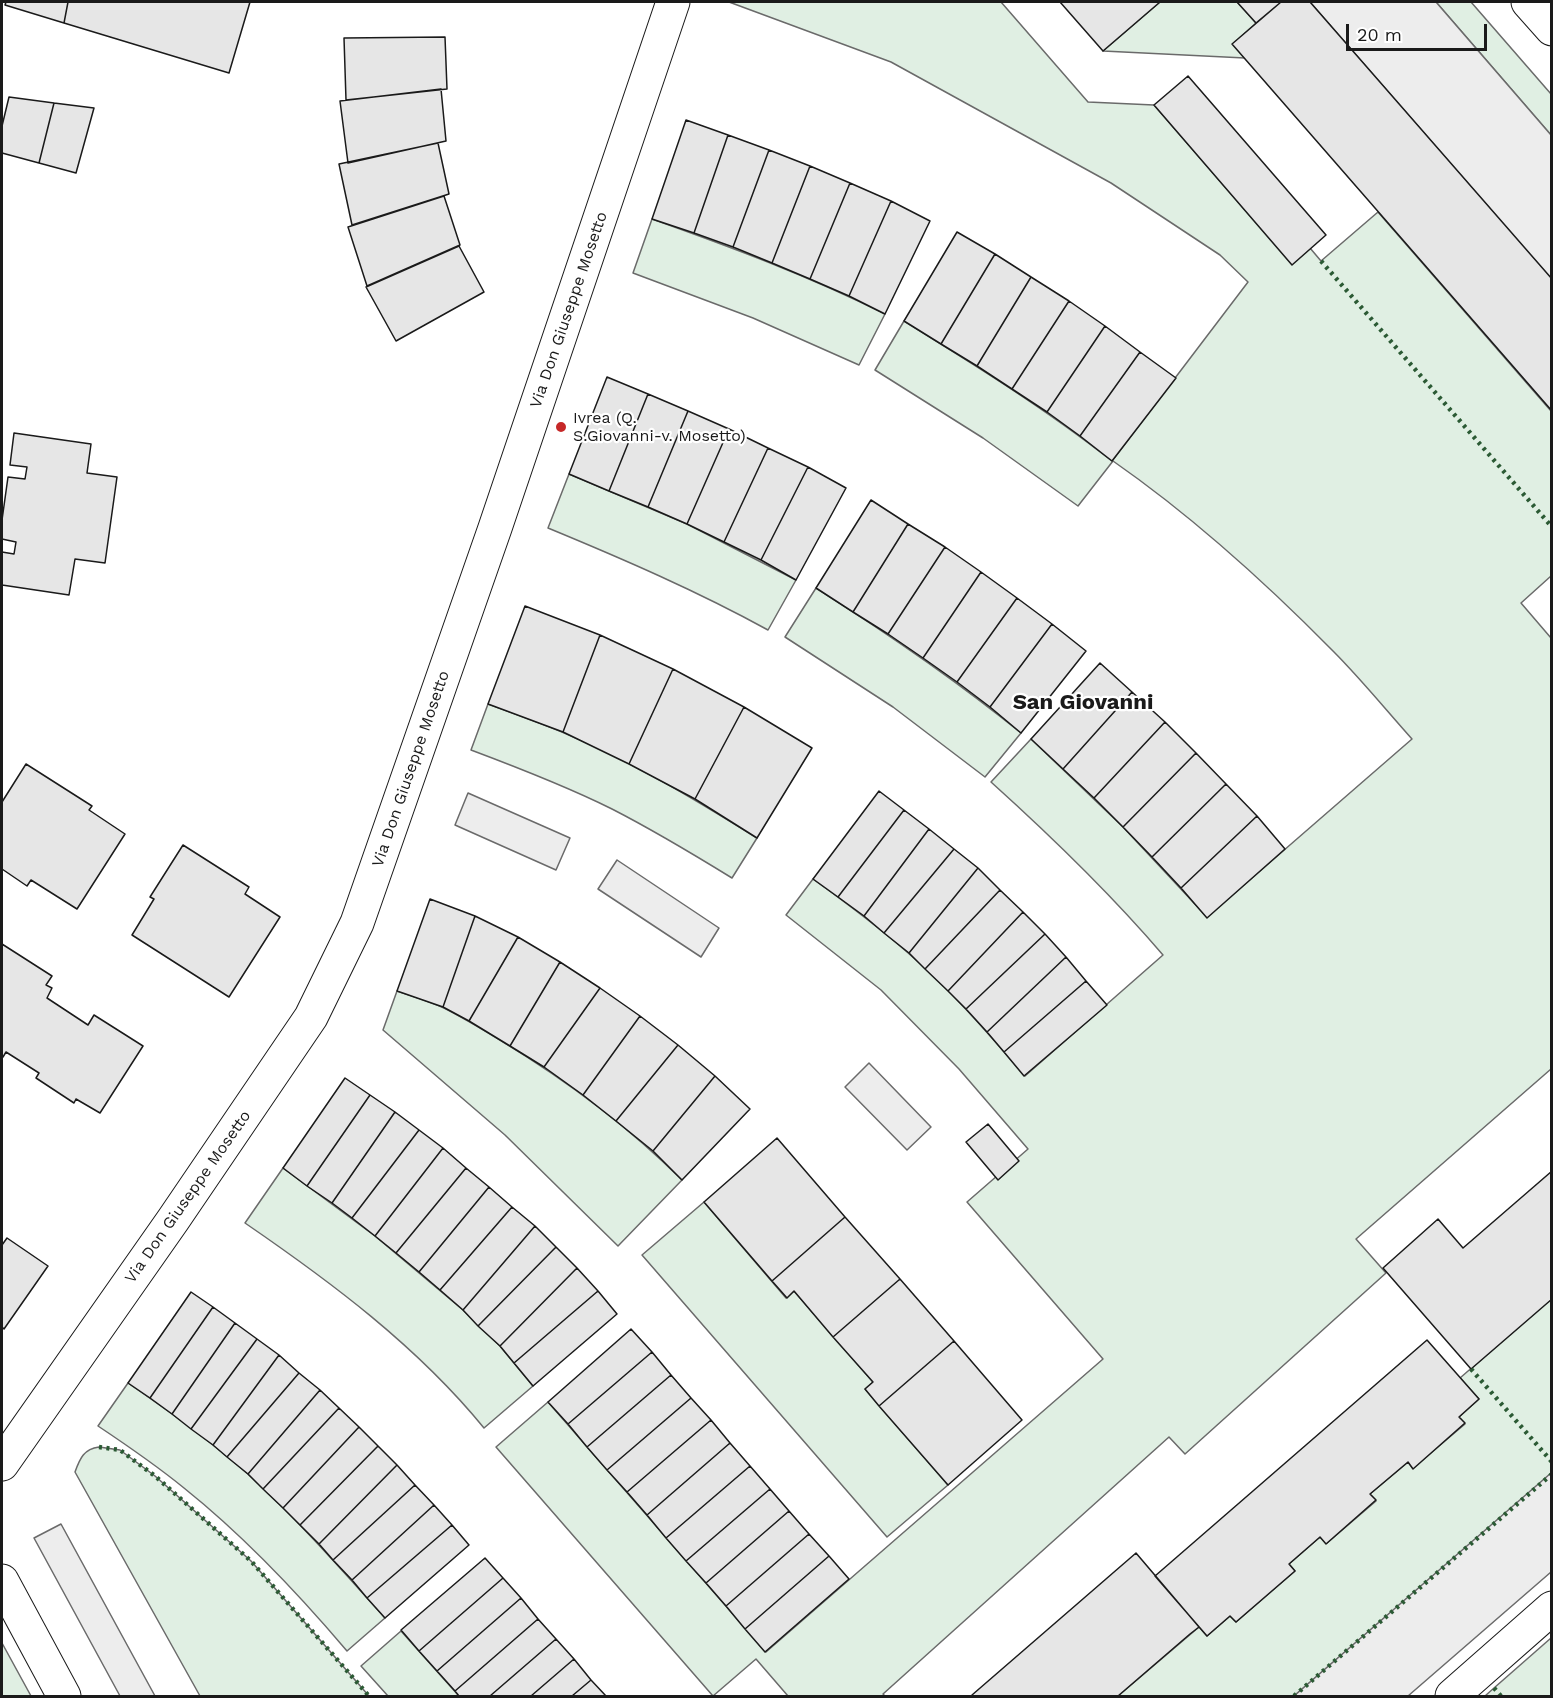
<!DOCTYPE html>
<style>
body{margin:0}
#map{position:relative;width:1553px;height:1698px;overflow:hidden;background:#fff;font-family:"Work Sans",sans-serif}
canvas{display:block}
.frame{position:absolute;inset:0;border:3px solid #1a1a1a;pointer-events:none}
.scale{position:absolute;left:1346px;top:24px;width:141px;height:27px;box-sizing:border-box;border:3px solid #1a1a1a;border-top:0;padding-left:8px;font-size:18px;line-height:21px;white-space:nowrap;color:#1a1a1a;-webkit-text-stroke:4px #fff;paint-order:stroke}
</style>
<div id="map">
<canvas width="1553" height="1698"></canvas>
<div class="frame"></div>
<div class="scale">20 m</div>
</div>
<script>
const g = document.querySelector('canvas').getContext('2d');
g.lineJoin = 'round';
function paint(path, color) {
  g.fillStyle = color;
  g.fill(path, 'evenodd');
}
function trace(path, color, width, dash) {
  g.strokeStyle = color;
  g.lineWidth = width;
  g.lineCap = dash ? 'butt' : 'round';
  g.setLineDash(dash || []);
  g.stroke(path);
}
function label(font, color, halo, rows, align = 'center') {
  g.font = font + ' "Work Sans",sans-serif';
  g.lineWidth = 4.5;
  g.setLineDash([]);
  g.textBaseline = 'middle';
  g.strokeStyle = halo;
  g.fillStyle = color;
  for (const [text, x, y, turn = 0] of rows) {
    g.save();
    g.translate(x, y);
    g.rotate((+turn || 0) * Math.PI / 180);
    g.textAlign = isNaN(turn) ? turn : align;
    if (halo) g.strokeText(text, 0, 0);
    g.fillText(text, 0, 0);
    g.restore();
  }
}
const green = new Path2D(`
 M 729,2 L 1001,2 L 1088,102 L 1154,105 L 1292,264 L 1310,248 L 1321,261 L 1378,212 L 1551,411 L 1551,576 L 1521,603 L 1551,638 L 1551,1069 L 1356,1239 L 1386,1273 L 1185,1454 L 1169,1437 L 883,1694 L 885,1696 L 788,1696 L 756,1659 L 713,1696 L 496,1447 L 548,1402 L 766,1652 L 1103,1359 L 967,1202 L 1028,1149 L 959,1069 L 881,990 L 786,915 L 813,879 C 845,902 877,926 907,952 C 950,989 988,1033 1025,1076 L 1163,955 C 1110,893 1052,837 991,782 L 1031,739 L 1123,827 L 1207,917 L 1412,739 C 1386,710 1361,679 1333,651 C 1265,582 1192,516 1113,461 L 1078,506 L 983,438 L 875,370 L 904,321 C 975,365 1046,409 1112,461 L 1248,282 L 1220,255 L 1111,183 L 891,62 Z
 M 1160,2 L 1237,2 L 1256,23 L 1233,44 L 1245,58 L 1103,51 Z
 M 1436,2 L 1471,2 L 1551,94 L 1551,135 Z
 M 652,219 C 731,247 809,276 885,314 L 859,365 L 753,318 L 633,273 Z
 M 569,474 L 687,524 L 796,580 L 768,630 C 697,591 623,559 548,528 Z
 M 816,588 C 887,633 956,680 1021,733 L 985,777 L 893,707 L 785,637 Z
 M 488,704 C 513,713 538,722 562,732 C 630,760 694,799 757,838 L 732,878 C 693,854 653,830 612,809 C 566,786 519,768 471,750 Z
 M 397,991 C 412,996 429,1001 444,1008 C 464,1018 482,1029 500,1040 C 566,1080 628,1126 682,1180 L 618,1246 L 505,1135 L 383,1030 Z
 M 283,1168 L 375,1236 L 463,1310 L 500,1346 L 533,1386 L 484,1428 C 417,1346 331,1282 245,1223 Z
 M 704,1202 L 786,1298 L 794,1291 L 873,1382 L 865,1389 L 948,1485 L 887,1537 L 642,1255 Z
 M 1551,1299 L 1551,1474 L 1294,1696 L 1118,1696 L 1199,1627 L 1207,1636 L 1230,1616 L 1236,1622 L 1295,1571 L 1289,1564 L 1320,1537 L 1327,1543 L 1376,1501 L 1370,1494 L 1408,1462 L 1413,1468 L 1465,1424 L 1459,1417 L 1479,1399 L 1460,1378 Z
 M 128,1383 C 170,1412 211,1441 249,1475 C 298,1520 341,1569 385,1618 L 347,1651 C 297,1592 244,1536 184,1488 C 157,1466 128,1446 98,1426 Z
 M 99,1447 L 120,1450 L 155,1476 L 251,1561 L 369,1696 L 200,1696 L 75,1472 C 80,1458 84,1449 99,1447 Z
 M 401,1631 L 459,1696 L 388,1696 L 361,1666 Z
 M 1551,1638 L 1551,1696 L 1485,1696 L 1494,1688 Z
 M 2,1643 L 31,1696 L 2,1696 Z`);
const parking = new Path2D(`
 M 1310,2 L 1436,2 L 1551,135 L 1551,279 Z
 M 468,793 L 570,838 L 556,870 L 455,825 Z
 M 617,860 L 719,928 L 701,957 L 598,889 Z
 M 869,1063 L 931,1127 L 907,1150 L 845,1087 Z
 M 1551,1473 L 1551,1572 L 1408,1696 L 1294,1696 Z
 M 61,1524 L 155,1696 L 120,1696 L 34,1538 Z`);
const building = new Path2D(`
 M 6,2 L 68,2 L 64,23 L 5,5 Z
 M 68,2 L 250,2 L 229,73 L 64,23 Z
 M 1060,2 L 1160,2 L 1103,51 Z
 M 1237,2 L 1281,2 L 1256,23 Z
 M 1281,2 L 1310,2 L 1552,279 L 1552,411 L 1232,44 Z
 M 445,37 L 447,89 L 346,100 L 344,38 Z
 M 1188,76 L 1326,235 L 1292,265 L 1154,105 Z
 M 441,89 L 446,141 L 348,163 L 340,101 Z
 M 9,97 L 54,103 L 39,163 L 2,153 L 2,126 Z
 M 54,103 L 94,108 L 76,173 L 39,163 Z
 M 686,120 L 728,135 L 694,233 L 652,219 Z
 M 728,135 L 769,150 L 733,247 L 694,233 Z
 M 438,143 L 449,194 L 352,225 L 339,164 Z
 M 769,150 L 810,166 L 772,263 L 733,247 Z
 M 810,166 L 850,183 L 810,279 L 772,263 Z
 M 850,183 L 891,201 L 849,296 L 810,279 Z
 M 444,196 L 460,245 L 367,286 L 348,227 Z
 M 891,201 L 930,221 L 885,314 L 849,296 Z
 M 957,232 L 995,254 L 941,344 L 904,321 Z
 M 459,246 L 484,292 L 396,341 L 366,287 Z
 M 995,254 L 1031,277 L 977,366 L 941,344 Z
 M 1031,277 L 1069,301 L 1012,389 L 977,366 Z
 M 1069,301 L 1105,326 L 1047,412 L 1012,389 Z
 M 1105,326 L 1140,352 L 1080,436 L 1047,412 Z
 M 1140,352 L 1176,378 L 1112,461 L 1080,436 Z
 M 607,377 L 648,394 L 609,491 L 569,474 Z
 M 648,394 L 688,411 L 648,507 L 609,491 Z
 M 688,411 L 729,429 L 687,524 L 648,507 Z
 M 729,429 L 768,448 L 724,542 L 687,524 Z
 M 14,433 L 91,444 L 87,473 L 117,477 L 105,563 L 75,559 L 69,595 L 2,585 L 2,552 L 14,554 L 16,542 L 2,539 L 2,520 L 8,477 L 25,479 L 27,467 L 10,465 Z
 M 768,448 L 808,467 L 761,560 L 724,542 Z
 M 808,467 L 846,488 L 796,580 L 761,560 Z
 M 871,500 L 908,524 L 853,612 L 816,588 Z
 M 908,524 L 945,547 L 888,634 L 853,612 Z
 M 945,547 L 981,572 L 923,658 L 888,634 Z
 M 981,572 L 1017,598 L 957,682 L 923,658 Z
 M 1017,598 L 1052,624 L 990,707 L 957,682 Z
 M 525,606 L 600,635 L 563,732 L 488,704 Z
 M 1052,624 L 1086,651 L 1021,733 L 990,707 Z
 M 600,635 L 673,669 L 629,764 L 563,732 Z
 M 1100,663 L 1132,692 L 1063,769 L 1031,739 Z
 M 673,669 L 744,707 L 695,799 L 629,764 Z
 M 1132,692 L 1165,722 L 1094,798 L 1063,769 Z
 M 744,707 L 812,748 L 757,838 L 695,799 Z
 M 1165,722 L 1196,753 L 1123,827 L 1094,798 Z
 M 1196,753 L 1226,784 L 1152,857 L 1123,827 Z
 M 26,764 L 92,806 L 89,810 L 125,834 L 77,909 L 31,880 L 27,886 L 2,869 L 2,802 Z
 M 1226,784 L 1257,816 L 1181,888 L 1152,857 Z
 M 879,791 L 904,810 L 838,897 L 813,879 Z
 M 904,810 L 929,829 L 864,916 L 838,897 Z
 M 1257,816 L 1285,849 L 1207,918 L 1181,888 Z
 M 929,829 L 954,849 L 884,933 L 864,916 Z
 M 183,845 L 249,887 L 245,894 L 280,917 L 229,997 L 132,935 L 154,899 L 150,897 Z
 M 954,849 L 978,868 L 909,953 L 884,933 Z
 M 978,868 L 1000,890 L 925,969 L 909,953 Z
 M 1000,890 L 1023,912 L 948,991 L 925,969 Z
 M 430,899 L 475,916 L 443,1007 L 397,991 Z
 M 1023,912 L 1045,934 L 966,1009 L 948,991 Z
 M 475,916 L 518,937 L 469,1021 L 443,1007 Z
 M 1045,934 L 1066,957 L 987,1032 L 966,1009 Z
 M 518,937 L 560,962 L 510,1046 L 469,1021 Z
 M 2,944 L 52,976 L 46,985 L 52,988 L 47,998 L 88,1025 L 94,1015 L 143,1046 L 100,1113 L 76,1099 L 74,1103 L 36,1078 L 39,1073 L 6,1052 L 3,1057 L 2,1056 Z
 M 1066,957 L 1086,981 L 1004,1052 L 987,1032 Z
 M 560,962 L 600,988 L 544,1067 L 510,1046 Z
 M 1086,981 L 1107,1005 L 1024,1076 L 1004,1052 Z
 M 600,988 L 640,1016 L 583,1095 L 544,1067 Z
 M 640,1016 L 678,1045 L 616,1121 L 583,1095 Z
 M 678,1045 L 715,1076 L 653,1151 L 616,1121 Z
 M 715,1076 L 750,1109 L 682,1180 L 653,1151 Z
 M 345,1078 L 370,1095 L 307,1186 L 283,1168 Z
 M 370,1095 L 395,1112 L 332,1203 L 307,1186 Z
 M 395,1112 L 419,1130 L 352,1218 L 332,1203 Z
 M 988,1124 L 1019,1161 L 998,1180 L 966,1142 Z
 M 419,1130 L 443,1148 L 375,1236 L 352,1218 Z
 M 777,1138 L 845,1217 L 772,1281 L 704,1202 Z
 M 443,1148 L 466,1168 L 396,1253 L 375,1236 Z
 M 466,1168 L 489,1187 L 419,1272 L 396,1253 Z
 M 1552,1171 L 1552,1299 L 1471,1369 L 1383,1268 L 1438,1219 L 1463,1248 Z
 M 489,1187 L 512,1207 L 440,1290 L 419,1272 Z
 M 512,1207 L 535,1226 L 463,1310 L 440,1290 Z
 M 845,1217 L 900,1279 L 833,1337 L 794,1291 L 787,1298 L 772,1281 Z
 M 535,1226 L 556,1247 L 478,1326 L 463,1310 Z
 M 7,1238 L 48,1266 L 4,1329 L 2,1327 L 2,1245 Z
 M 556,1247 L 577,1268 L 500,1346 L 478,1326 Z
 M 577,1268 L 598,1291 L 514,1363 L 500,1346 Z
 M 900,1279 L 954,1341 L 879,1406 L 865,1389 L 873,1382 L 833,1337 Z
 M 598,1291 L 617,1314 L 533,1386 L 514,1363 Z
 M 191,1292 L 213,1307 L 150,1398 L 128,1383 Z
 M 213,1307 L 235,1323 L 172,1414 L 150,1398 Z
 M 235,1323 L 257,1339 L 191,1429 L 172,1414 Z
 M 631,1329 L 652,1352 L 568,1424 L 548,1402 Z
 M 257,1339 L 279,1355 L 213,1445 L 191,1429 Z
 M 1427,1340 L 1479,1399 L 1459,1417 L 1465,1423 L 1413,1469 L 1408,1462 L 1370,1494 L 1376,1500 L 1326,1544 L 1320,1537 L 1289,1564 L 1295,1571 L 1236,1622 L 1230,1616 L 1207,1636 L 1155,1576 Z
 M 954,1341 L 1022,1420 L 948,1485 L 879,1406 Z
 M 652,1352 L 671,1375 L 587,1447 L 568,1424 Z
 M 279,1355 L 299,1373 L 227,1457 L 213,1445 Z
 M 299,1373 L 320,1390 L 248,1474 L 227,1457 Z
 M 671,1375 L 691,1398 L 607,1470 L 587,1447 Z
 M 320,1390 L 339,1408 L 263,1489 L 248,1474 Z
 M 691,1398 L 711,1420 L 627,1492 L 607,1470 Z
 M 339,1408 L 359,1427 L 283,1508 L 263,1489 Z
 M 711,1420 L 730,1443 L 647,1515 L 627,1492 Z
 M 359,1427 L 378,1446 L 300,1525 L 283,1508 Z
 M 730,1443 L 750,1466 L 666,1538 L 647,1515 Z
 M 378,1446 L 397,1465 L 319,1544 L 300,1525 Z
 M 397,1465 L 415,1485 L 333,1560 L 319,1544 Z
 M 750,1466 L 770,1489 L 686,1561 L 666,1538 Z
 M 415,1485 L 434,1505 L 352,1580 L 333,1560 Z
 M 770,1489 L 789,1511 L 706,1583 L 686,1561 Z
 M 434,1505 L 452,1525 L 367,1598 L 352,1580 Z
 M 789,1511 L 809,1534 L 726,1606 L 706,1583 Z
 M 452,1525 L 469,1545 L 385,1618 L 367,1598 Z
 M 809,1534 L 829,1556 L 745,1629 L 726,1606 Z
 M 1136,1553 L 1199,1627 L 1190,1634 L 1118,1696 L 973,1696 L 972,1695 Z
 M 829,1556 L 849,1579 L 765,1652 L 745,1629 Z
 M 485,1558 L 503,1578 L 419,1651 L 401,1630 Z
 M 503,1578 L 521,1598 L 437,1671 L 419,1651 Z
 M 521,1598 L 538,1619 L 455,1691 L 437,1671 Z
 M 538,1619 L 556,1639 L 490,1696 L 459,1696 L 455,1691 Z
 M 556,1639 L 574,1659 L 531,1696 L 490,1696 Z
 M 574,1659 L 591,1680 L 572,1696 L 531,1696 Z
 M 591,1680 L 606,1696 L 572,1696 Z`);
const street = new Path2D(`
 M 1528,2 L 1552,29
 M 2,1464 L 173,1220 L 311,1017 L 357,923 L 495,528 L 673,2
 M 2,1581 L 64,1696
 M 1452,1696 L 1552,1608`);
const hedge = new Path2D(`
 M 1321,261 L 1552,527
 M 1471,1369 L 1552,1462
 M 99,1447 L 120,1450 L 155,1476 L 251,1561 L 369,1696
 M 1494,1688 L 1501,1696
 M 1294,1696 L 1552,1474`);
const markers = [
 [561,427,6,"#c62828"]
];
const streetNames = [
 ["Via Don Giuseppe Mosetto",569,310,-71],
 ["Via Don Giuseppe Mosetto",411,769,-71],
 ["Via Don Giuseppe Mosetto",188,1197,-55]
];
const poiNames = [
 ["Ivrea (Q.",573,418],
 ["S.Giovanni-v. Mosetto)",573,436]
];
const districtNames = [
 ["San Giovanni",1083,703]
];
paint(green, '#e0efe3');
trace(green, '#6a6a6a', 1.5);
paint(parking, '#ededed');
trace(parking, '#6a6a6a', 1.5);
paint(building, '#e6e6e6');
trace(building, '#1a1a1a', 1.5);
trace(street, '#1a1a1a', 35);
trace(street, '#fff', 33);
trace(hedge, '#2b5a34', 4.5, [3, 4.5]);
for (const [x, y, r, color] of markers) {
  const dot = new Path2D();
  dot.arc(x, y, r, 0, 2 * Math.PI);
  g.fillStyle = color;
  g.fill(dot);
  trace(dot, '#fff', 2);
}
label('16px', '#1a1a1a', '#fff', streetNames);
label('16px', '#1a1a1a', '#fff', poiNames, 'left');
label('bold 22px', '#1a1a1a', '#fff', districtNames);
</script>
